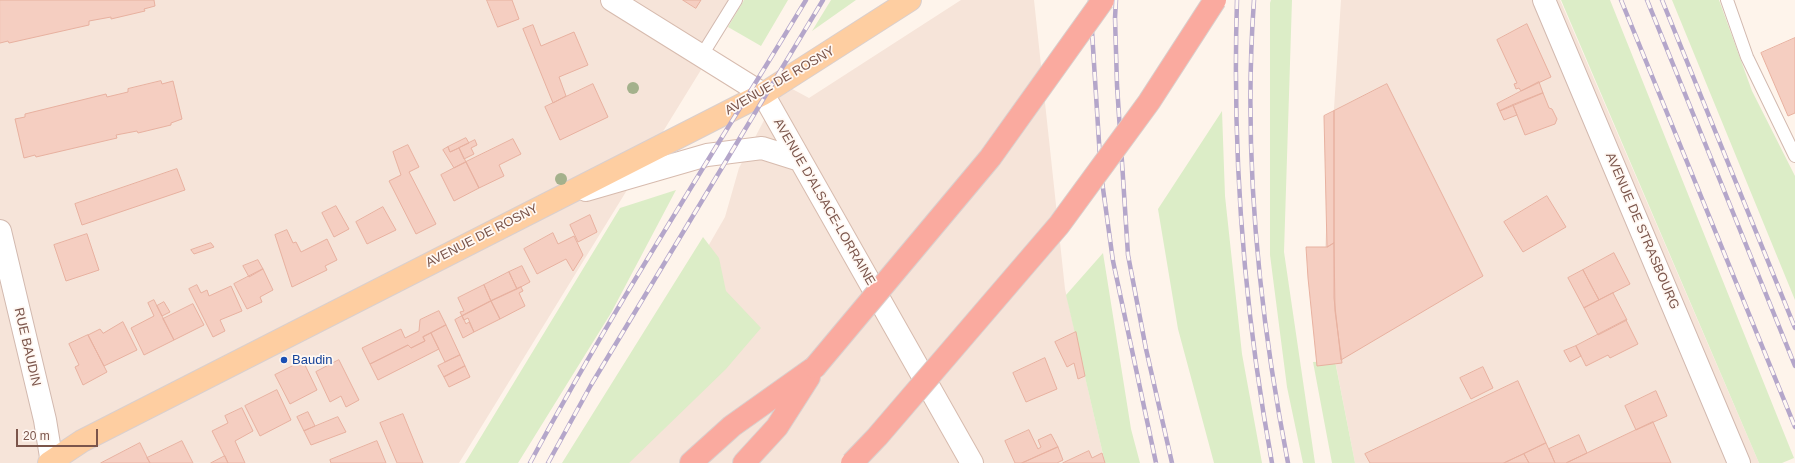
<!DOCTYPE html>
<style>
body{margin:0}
#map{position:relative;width:1795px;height:463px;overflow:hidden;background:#fef4eb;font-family:Helvetica,sans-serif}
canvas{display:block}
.scale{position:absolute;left:16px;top:429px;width:82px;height:18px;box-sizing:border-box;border:2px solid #7b554b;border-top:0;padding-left:5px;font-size:12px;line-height:14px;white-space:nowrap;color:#7b554b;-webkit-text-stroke:3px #fff8f3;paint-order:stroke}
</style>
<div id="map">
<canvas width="1795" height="463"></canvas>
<div class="scale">20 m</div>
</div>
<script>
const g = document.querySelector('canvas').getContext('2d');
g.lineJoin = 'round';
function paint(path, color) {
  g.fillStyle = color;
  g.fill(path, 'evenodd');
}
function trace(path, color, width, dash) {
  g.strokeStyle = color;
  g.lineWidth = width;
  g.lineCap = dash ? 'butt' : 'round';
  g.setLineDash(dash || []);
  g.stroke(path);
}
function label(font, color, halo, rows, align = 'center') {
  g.font = font + ' Helvetica,sans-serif';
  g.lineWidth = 3.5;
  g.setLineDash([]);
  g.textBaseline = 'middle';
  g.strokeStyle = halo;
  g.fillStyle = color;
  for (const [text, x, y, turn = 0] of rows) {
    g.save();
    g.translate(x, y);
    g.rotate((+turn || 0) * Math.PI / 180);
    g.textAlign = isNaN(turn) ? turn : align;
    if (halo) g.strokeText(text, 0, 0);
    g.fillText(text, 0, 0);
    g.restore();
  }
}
const residential = new Path2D(`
 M 0,0 L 744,0 L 459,463 L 0,463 Z
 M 961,0 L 1034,0 L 1065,289 L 1105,463 L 583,463 L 725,217 L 739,168 L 783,84 L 809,98 Z
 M 1341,0 L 1560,0 L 1759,463 L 1355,463 L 1322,294 Z`);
const green = new Path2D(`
 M 744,0 L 788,0 L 761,46 L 728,27 Z
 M 831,0 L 856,0 L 812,31 Z
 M 1271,0 L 1292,0 L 1284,252 L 1315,463 L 1303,463 L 1287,387 L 1270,255 L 1270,3 Z
 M 1561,0 L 1610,0 L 1794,458 L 1782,463 L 1759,463 Z
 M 1672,0 L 1719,0 L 1752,91 L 1795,176 L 1795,300 Z
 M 1222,111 L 1225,196 L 1242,354 L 1262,463 L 1214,463 L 1178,329 L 1158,209 Z
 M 676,190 L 611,313 L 518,463 L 465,463 L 620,208 Z
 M 703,237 L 719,258 L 726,291 L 761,328 L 726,369 L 629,463 L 562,463 Z
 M 1103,253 L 1131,429 L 1140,463 L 1105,463 L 1066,295 Z
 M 1335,361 L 1355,463 L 1332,463 L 1313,362 Z`);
const building = new Path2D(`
 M 0,0 L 154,0 L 155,6 L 144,9 L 145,11 L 111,19 L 111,17 L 89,21 L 89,25 L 9,43 L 8,41 L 0,43 Z
 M 487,0 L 512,0 L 519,19 L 498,27 Z
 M 683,0 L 701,0 L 696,8 Z
 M 1527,24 L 1551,77 L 1521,91 L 1519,88 L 1516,89 L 1514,84 L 1517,83 L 1497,40 Z
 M 533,25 L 541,46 L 574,32 L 588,65 L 559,77 L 566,96 L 553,103 L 523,29 Z
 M 1795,38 L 1795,113 L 1788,116 L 1761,53 Z
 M 161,81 L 162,84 L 173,81 L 182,119 L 171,123 L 171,125 L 138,133 L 137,131 L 116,135 L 117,138 L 36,157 L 35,155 L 24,158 L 15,119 L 25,117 L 25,114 L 106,94 L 107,97 L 128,92 L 128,89 Z
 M 1539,82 L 1543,93 L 1500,111 L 1497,104 Z
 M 593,84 L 608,117 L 560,140 L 545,107 Z
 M 1387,84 L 1483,276 L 1341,360 L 1334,298 L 1334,111 Z
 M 1543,93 L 1549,108 L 1552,109 L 1557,119 L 1555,124 L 1525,135 L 1513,105 Z
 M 1513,105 L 1517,115 L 1504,120 L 1500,111 Z
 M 1334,111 L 1334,243 L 1327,247 L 1324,116 Z
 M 466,138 L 469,143 L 450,152 L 448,147 Z
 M 513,139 L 521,154 L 499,165 L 504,176 L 479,188 L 466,162 Z
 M 475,140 L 477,145 L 471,148 L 474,154 L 464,159 L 459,148 Z
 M 408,145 L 419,167 L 409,172 L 436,224 L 416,234 L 389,181 L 401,175 L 393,152 Z
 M 448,147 L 450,152 L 459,148 L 466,162 L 454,168 L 443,150 Z
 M 466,162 L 479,188 L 454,201 L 441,175 Z
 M 177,169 L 185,190 L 82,225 L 75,204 Z
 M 1547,196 L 1566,227 L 1523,252 L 1504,222 Z
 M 336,206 L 349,229 L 334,237 L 322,213 Z
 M 383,207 L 396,230 L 367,244 L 356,222 Z
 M 590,215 L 597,232 L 578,242 L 570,225 Z
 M 287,230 L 293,243 L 296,242 L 301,252 L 327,239 L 337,260 L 325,266 L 327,270 L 292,287 L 275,235 Z
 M 553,233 L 558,244 L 574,236 L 583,255 L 573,271 L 566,259 L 537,274 L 524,249 Z
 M 87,234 L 99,270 L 66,281 L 54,245 Z
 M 211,243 L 214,247 L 194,254 L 191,250 Z
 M 1334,243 L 1335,311 L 1342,363 L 1317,366 L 1308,278 L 1306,247 L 1327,247 Z
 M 1614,253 L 1630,284 L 1599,300 L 1583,270 Z
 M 258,260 L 263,269 L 249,277 L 243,266 Z
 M 522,266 L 530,282 L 517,289 L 509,272 Z
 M 263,269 L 273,290 L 260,297 L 262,302 L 247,309 L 234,284 Z
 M 1583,270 L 1599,300 L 1584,308 L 1568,278 Z
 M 509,272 L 517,289 L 491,301 L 484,285 Z
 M 197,285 L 201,293 L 207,290 L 209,296 L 231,286 L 242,311 L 220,320 L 225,331 L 213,337 L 189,289 Z
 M 484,285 L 491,301 L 462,316 L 460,312 L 464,311 L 458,298 Z
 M 521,287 L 523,291 L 519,293 L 525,306 L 500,319 L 491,301 Z
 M 1613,293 L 1627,320 L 1598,335 L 1584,308 Z
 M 154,300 L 174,340 L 144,355 L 131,328 L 154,316 L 148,303 Z
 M 491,301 L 500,319 L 474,332 L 468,318 L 464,320 L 462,316 Z
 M 164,302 L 170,312 L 162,316 L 157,306 Z
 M 193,304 L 204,325 L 174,340 L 163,319 Z
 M 439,311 L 446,325 L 423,337 L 425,341 L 411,348 L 408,345 L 370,364 L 362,348 L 401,329 L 405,338 L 419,331 L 420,320 Z
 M 462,316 L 466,324 L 469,322 L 474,332 L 463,338 L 455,320 Z
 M 1626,320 L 1638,344 L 1610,358 L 1608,355 L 1586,366 L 1576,346 Z
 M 123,322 L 137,350 L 104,366 L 88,335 L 100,329 L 103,333 Z
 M 446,325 L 460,355 L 445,362 L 431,333 Z
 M 1076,332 L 1085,376 L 1078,379 L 1074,363 L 1067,367 L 1055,342 Z
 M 431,333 L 439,349 L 378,380 L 370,364 L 408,345 L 411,348 L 425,341 L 423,337 Z
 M 88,335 L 107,372 L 83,385 L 75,367 L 79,365 L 69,344 Z
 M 1576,346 L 1581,356 L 1570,362 L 1564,351 Z
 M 460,355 L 465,366 L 444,377 L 438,366 Z
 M 1045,358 L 1057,389 L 1026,402 L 1013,373 Z
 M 339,360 L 359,400 L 346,407 L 341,396 L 330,402 L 316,372 Z
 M 303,361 L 317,390 L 290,404 L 275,375 Z
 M 465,366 L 470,377 L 449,387 L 444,377 Z
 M 1483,367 L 1493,388 L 1471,399 L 1460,378 Z
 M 1518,381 L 1546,443 L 1504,463 L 1370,463 L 1365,454 Z
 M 277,390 L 291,420 L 260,436 L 245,406 Z
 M 1656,391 L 1667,416 L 1636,430 L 1625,406 Z
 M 242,408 L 253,431 L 235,441 L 245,463 L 228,463 L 212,431 L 228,423 L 225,416 Z
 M 308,412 L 315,426 L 304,431 L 297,417 Z
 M 403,414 L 423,463 L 397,463 L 380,423 Z
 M 338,417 L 346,432 L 311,445 L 304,431 Z
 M 1653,422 L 1671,463 L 1566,463 L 1587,453 Z
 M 1029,430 L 1038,449 L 1041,447 L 1038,440 L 1051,434 L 1058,447 L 1022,463 L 1015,463 L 1005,441 Z
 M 1579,435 L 1587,453 L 1566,463 L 1555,463 L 1549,449 Z
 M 182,441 L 193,463 L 150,463 L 147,458 Z
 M 377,441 L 386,463 L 331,463 L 330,460 Z
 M 140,443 L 150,463 L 101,463 Z
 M 1546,443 L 1555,463 L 1529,463 L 1524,454 Z
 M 1058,447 L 1063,460 L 1057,463 L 1022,463 Z
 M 1089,451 L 1092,458 L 1102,453 L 1105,463 L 1063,463 Z
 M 1524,454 L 1529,463 L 1504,463 Z
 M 225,456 L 228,463 L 211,463 Z`);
const lane = new Path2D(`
 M 1727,0 L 1747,57 L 1795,156
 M 702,55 L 736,0`);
const street = new Path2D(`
 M 1544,0 L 1739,463
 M 0,231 L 45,420 L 52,463`);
const secondary = new Path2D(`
 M 612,0 L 763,94 L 972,463
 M 586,190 L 707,155 L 762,148 L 800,160`);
const primary = new Path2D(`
 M 49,463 L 82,441 L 763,94 L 910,0`);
const highway = new Path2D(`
 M 691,463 L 732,426 L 815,367
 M 744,463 L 777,427 L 809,377`);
const rail = new Path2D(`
 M 1090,0 L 1101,174 L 1113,261 L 1156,463
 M 1116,0 L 1115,18 L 1117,85 L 1128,255 L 1146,349 L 1172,463
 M 1237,0 C 1232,156 1244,310 1272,463
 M 1254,0 C 1243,152 1259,314 1288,463
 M 1621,0 L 1795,427
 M 1647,0 L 1795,366
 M 1662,0 L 1795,328
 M 530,463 C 615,305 713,154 806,0
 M 548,463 L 591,385 L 823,0`);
const highwayBridge = new Path2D(`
 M 815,367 L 990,158 L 1103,0
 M 852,463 L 877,437 L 1059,225 L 1149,102 L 1215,0`);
const trees = [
 [633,88],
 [561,179]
];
const markers = [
 [284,360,4,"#1a4fb4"]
];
const streetNames = [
 ["AVENUE DE ROSNY",780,81,-30],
 ["AVENUE D'ALSACE-LORRAINE",824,202,60],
 ["AVENUE DE STRASBOURG",1642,231,67],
 ["AVENUE DE ROSNY",482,236,-27],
 ["RUE BAUDIN",27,347,77]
];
const transitNames = [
 ["Baudin",292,360]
];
paint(residential, '#f6e4d9');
paint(green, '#dcedc7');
paint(building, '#f5cec1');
trace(building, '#e8b1a0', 1);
trace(lane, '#d2b9af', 14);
trace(street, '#d2b9af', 24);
trace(secondary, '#d7bbae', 24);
trace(primary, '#dacfcd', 24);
trace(highway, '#dacfcd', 24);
trace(lane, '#fff', 12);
trace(street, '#fff', 22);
trace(secondary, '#fff', 22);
trace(primary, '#fecea1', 22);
trace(highway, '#faaa9f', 22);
trace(rail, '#b4a6ca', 4.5);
trace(rail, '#fff8f3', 3, [9]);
trace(highwayBridge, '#dacfcd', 24, []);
trace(highwayBridge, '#faaa9f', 22);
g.fillStyle = '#a4b18c';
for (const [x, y] of trees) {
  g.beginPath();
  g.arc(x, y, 6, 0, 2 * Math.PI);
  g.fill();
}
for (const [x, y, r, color] of markers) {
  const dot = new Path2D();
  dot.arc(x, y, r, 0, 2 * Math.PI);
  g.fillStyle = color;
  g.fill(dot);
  trace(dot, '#fff8f3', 1.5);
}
label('13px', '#7b554b', '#fff8f3', streetNames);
label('13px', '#164399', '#fff8f3', transitNames, 'left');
</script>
